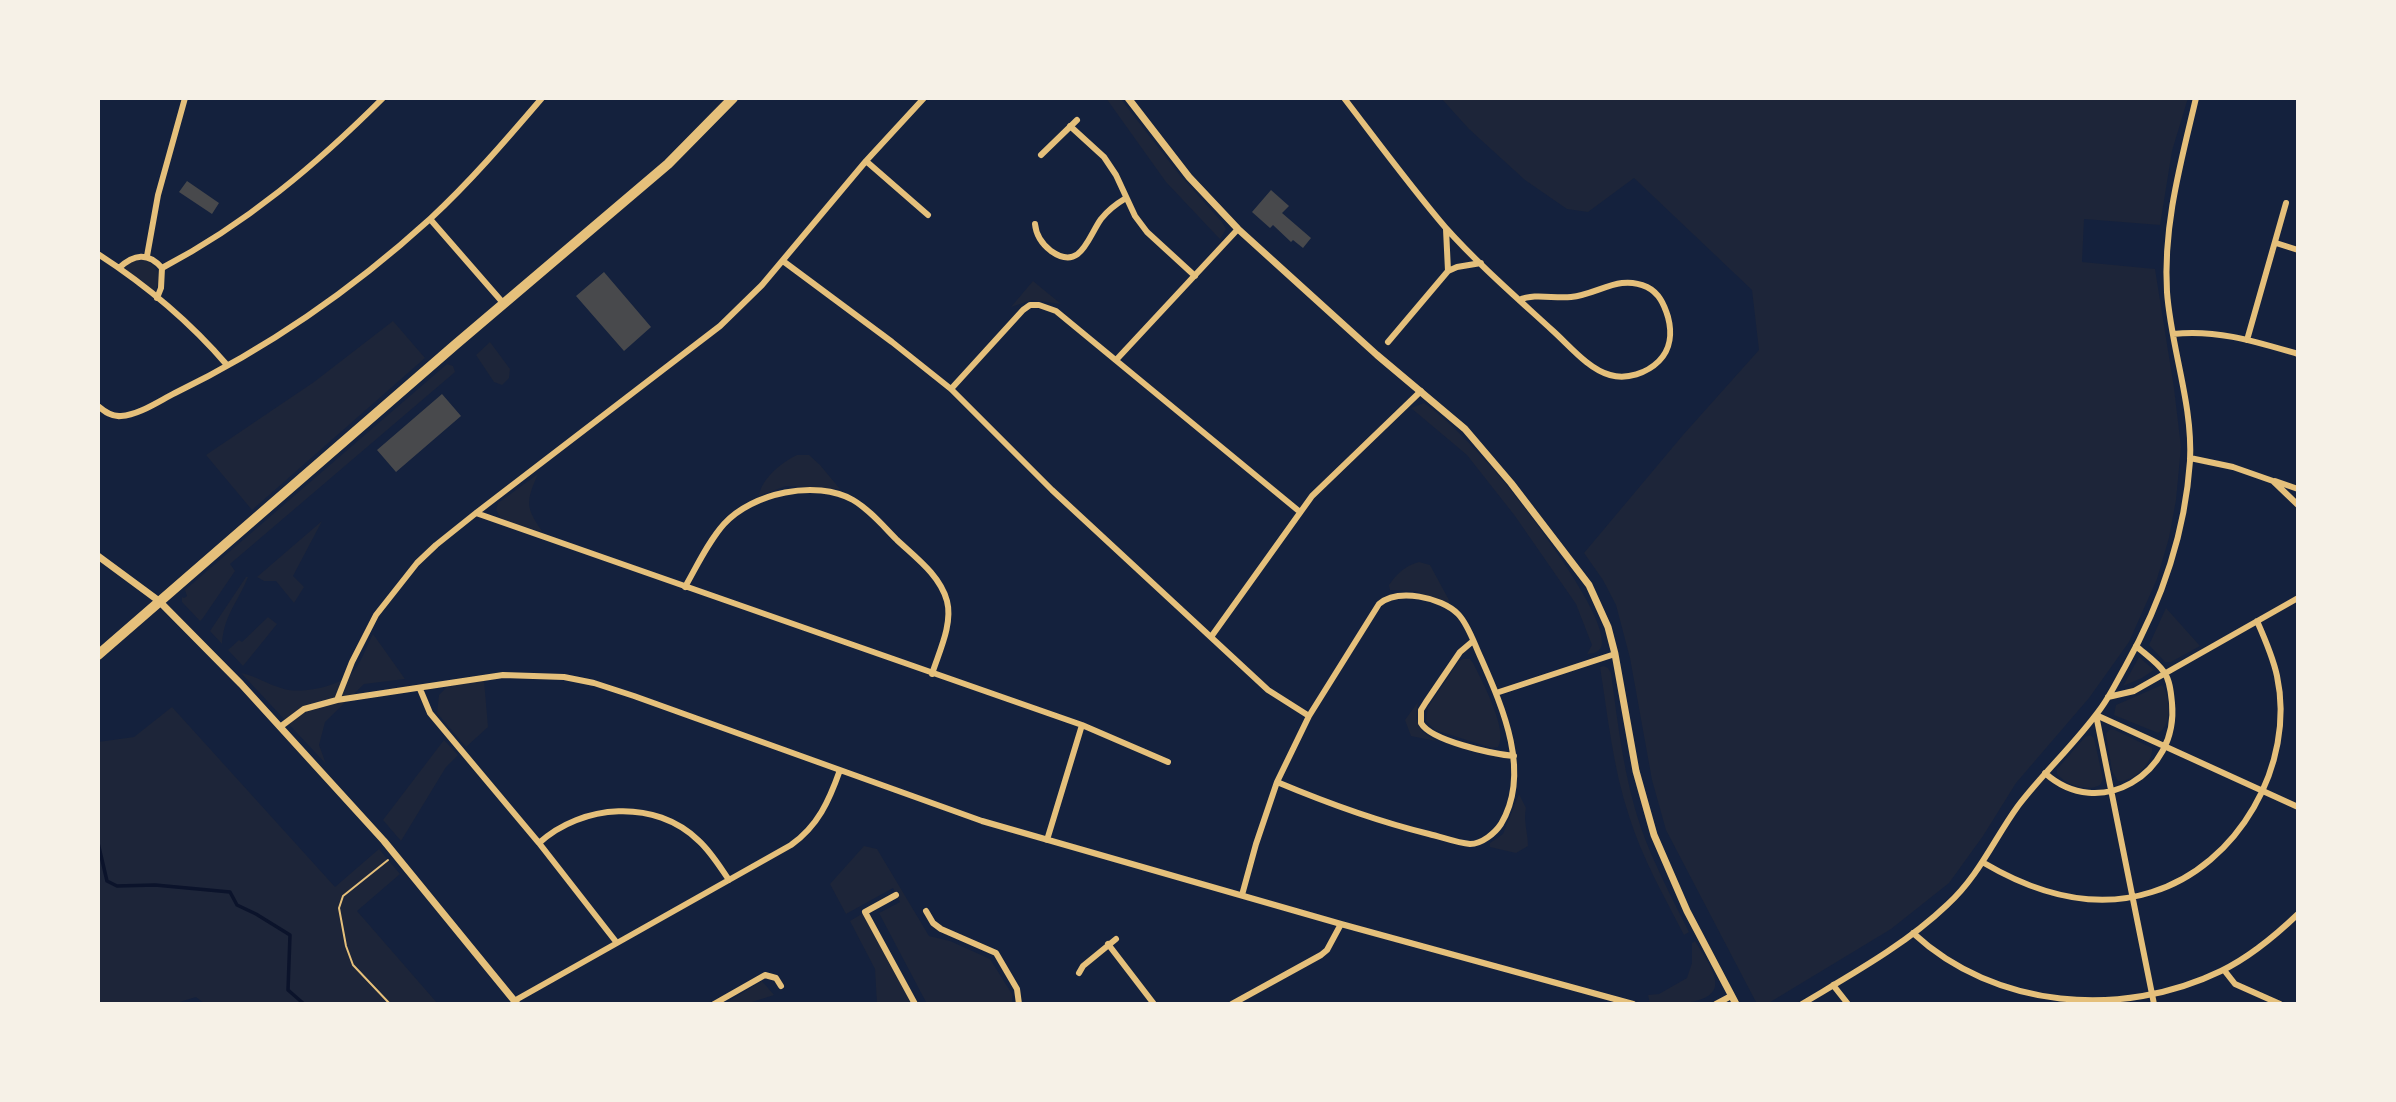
<!DOCTYPE html>
<style>
body{margin:0}
#map{position:relative;width:2396px;height:1102px;overflow:hidden;background:#14213d;font-family:"DejaVu Sans",sans-serif}
canvas{display:block}
.frame{position:absolute;inset:0;border:100px solid #f6f1e7;pointer-events:none}
</style>
<div id="map">
<canvas width="2396" height="1102"></canvas>
<div class="frame"></div>
</div>
<script>
const g = document.querySelector('canvas').getContext('2d');
g.lineJoin = 'round';
function paint(path, color) {
  g.fillStyle = color;
  g.fill(path, 'evenodd');
}
function trace(path, color, width, dash) {
  g.strokeStyle = color;
  g.lineWidth = width;
  g.lineCap = dash ? 'butt' : 'round';
  g.setLineDash(dash || []);
  g.stroke(path);
}
const green = new Path2D(`
 M 1106,98 L 1120,98 L 1179,174 L 1222,222 L 1226,229 L 1220,239 L 1216,235 L 1166,182 Z
 M 1441,98 L 2188,98 L 2172,151 L 2160,225 L 2084,219 L 2082,262 L 2155,269 L 2174,388 L 2181,447 L 2176,500 L 2169,538 L 2157,579 L 2129,642 L 2089,698 L 2016,783 L 1983,836 L 1949,883 L 1891,929 L 1767,1004 L 1757,1004 L 1666,830 L 1652,780 L 1630,658 L 1616,605 L 1603,580 L 1584,553 L 1683,435 L 1759,350 L 1752,290 L 1634,178 L 1588,212 L 1567,209 L 1525,180 L 1469,129 Z
 M 143,259 C 158,265 162,276 155,292 L 124,268 L 132,261 Z
 M 1033,281 L 1061,304 L 1032,300 L 1011,307 Z
 M 393,321 L 425,358 L 252,510 L 206,455 L 314,382 Z
 M 490,342 L 510,369 L 509,378 L 502,385 L 494,382 L 476,355 Z
 M 447,364 L 453,366 L 455,372 L 230,564 L 235,571 L 203,618 L 200,621 L 182,602 L 182,597 L 184,598 L 187,596 L 185,590 Z
 M 1424,403 C 1450,421 1473,447 1494,470 C 1519,499 1604,608 1602,643 C 1602,651 1594,654 1587,654 L 1592,645 L 1576,604 L 1515,516 L 1467,455 L 1411,408 Z
 M 797,455 L 809,455 L 820,465 L 840,489 L 786,486 L 759,496 C 761,479 782,462 797,455 Z
 M 538,474 C 526,501 525,508 543,532 L 502,520 L 496,510 L 498,503 Z
 M 322,521 L 293,576 L 304,587 L 294,603 L 276,581 L 264,581 L 257,577 Z
 M 1419,562 L 1430,565 L 1450,602 L 1448,604 L 1415,591 L 1390,590 L 1389,585 C 1397,574 1404,566 1419,562 Z
 M 246,577 L 248,577 C 237,604 224,615 222,644 L 210,631 Z
 M 2166,608 L 2200,646 L 2171,662 L 2165,662 L 2149,645 Z
 M 268,617 L 277,624 L 243,666 L 228,650 L 239,640 L 242,642 Z
 M 373,634 L 405,679 L 364,684 L 325,722 L 319,745 L 326,764 L 241,673 C 256,676 267,684 281,688 C 299,695 339,687 353,672 C 361,663 367,645 373,634 Z
 M 2139,657 L 2154,670 L 2142,678 L 2123,686 Z
 M 1463,659 L 1470,659 L 1473,663 C 1482,681 1509,731 1498,747 L 1492,748 L 1435,730 L 1426,721 L 1428,707 L 1459,661 Z
 M 1604,666 L 1608,668 L 1611,673 C 1618,725 1624,778 1641,828 C 1654,864 1672,898 1689,932 L 1684,935 C 1664,896 1642,858 1629,816 C 1613,768 1608,717 1600,667 Z
 M 484,680 L 488,727 L 466,747 L 437,713 L 439,695 L 447,687 Z
 M 2162,685 C 2171,696 2172,727 2158,733 L 2114,715 L 2116,705 Z
 M 1418,702 C 1414,724 1418,730 1436,741 L 1411,736 L 1405,720 Z
 M 172,707 L 335,887 L 379,849 L 400,874 L 357,911 L 438,1004 L 205,1004 L 196,997 L 173,1004 L 98,1004 L 98,742 L 134,737 Z
 M 2109,730 L 2115,730 L 2152,748 C 2154,763 2132,783 2118,781 L 2112,771 L 2106,734 Z
 M 2090,735 L 2094,738 L 2103,779 L 2100,785 C 2087,792 2066,785 2057,774 L 2057,769 L 2085,737 Z
 M 444,740 L 458,755 L 446,767 L 401,841 L 383,820 Z
 M 1519,794 L 1526,808 C 1523,820 1528,833 1528,846 L 1516,853 L 1490,847 L 1490,843 L 1503,834 Z
 M 864,846 L 877,849 L 929,936 L 950,941 L 990,959 L 1012,994 L 1012,1004 L 927,1004 L 879,913 L 900,902 L 893,888 L 846,914 L 830,884 Z
 M 865,912 L 915,1004 L 877,1004 L 875,969 L 850,921 Z
 M 1695,941 C 1702,953 1713,967 1715,980 C 1720,1007 1666,1004 1650,1004 L 1648,995 L 1659,994 L 1687,978 L 1692,963 L 1692,943 Z
 M 762,981 L 774,995 L 746,1004 L 724,1004 Z`);
const stream = new Path2D(`
 M 98,843 L 107,881 L 117,886 L 155,885 L 230,892 L 237,905 L 256,914 L 290,935 L 288,990 L 304,1004`);
const building = new Path2D(`
 M 187,181 L 219,203 L 212,214 L 179,192 Z
 M 1271,190 L 1289,206 L 1282,213 L 1311,238 L 1303,248 L 1293,240 L 1291,242 L 1273,225 L 1270,228 L 1252,212 Z
 M 604,272 L 651,327 L 624,351 L 576,296 Z
 M 442,394 L 461,416 L 396,472 L 377,450 Z`);
const path = new Path2D(`
 M 388,860 L 343,896 L 339,908 L 346,946 L 353,965 L 390,1004`);
const minor = new Path2D(`
 M 1344,98 C 1377,141 1410,186 1445,227 C 1478,264 1516,297 1552,330 C 1569,345 1588,369 1610,375 C 1627,380 1647,373 1659,361 C 1671,349 1672,332 1668,317 C 1664,304 1659,293 1647,287 C 1619,274 1599,294 1571,297 C 1554,299 1535,293 1519,300
 M 1070,126 L 1104,157 L 1116,175 L 1135,216 L 1147,232 L 1195,276
 M 1041,155 L 1077,120
 M 866,161 L 928,215
 M 430,219 L 504,304
 M 1035,224 C 1036,235 1042,244 1051,251 C 1081,272 1088,237 1101,219 C 1108,210 1116,204 1126,198
 M 1446,229 L 1448,271
 M 2276,243 L 2298,250
 M 98,254 C 146,285 190,322 227,365
 M 147,256 L 158,195 L 185,98
 M 783,261 L 892,342 L 951,389 L 1052,490 L 1268,690 L 1309,716
 M 119,268 C 134,254 148,252 162,268 L 161,288 L 157,298
 M 162,268 C 246,224 317,164 383,98
 M 2173,334 C 2217,329 2257,342 2298,354
 M 2247,340 L 2286,203
 M 1388,342 L 1448,271 L 1457,267 L 1481,263
 M 1117,359 L 1238,229
 M 951,389 L 1023,310 L 1030,305 L 1039,305 L 1056,311 L 1300,512
 M 98,406 C 105,412 112,417 121,416 C 139,415 159,401 175,393 C 268,348 353,289 430,219 C 470,182 506,140 542,98
 M 2190,458 L 2233,467 L 2273,481 L 2298,505
 M 2275,481 L 2298,489
 M 476,513 L 1082,725 L 1168,762
 M 685,587 C 697,566 708,542 724,524 C 752,493 816,479 853,500 C 870,510 883,526 897,540 C 915,557 940,575 947,601 C 953,624 939,652 932,674
 M 1211,637 L 1312,496 L 1421,391
 M 1473,641 L 1460,652 L 1426,702 L 1421,710 L 1421,723 C 1431,741 1493,754 1514,756
 M 420,689 L 430,713 L 539,843 L 617,943
 M 1496,693 L 1615,654
 M 2108,697 L 2134,691 L 2298,598
 M 337,700 L 352,662 L 376,615 L 417,563 L 436,545 L 476,513 L 720,326 L 762,285 L 866,161 L 924,98
 M 2096,715 L 2154,1004
 M 2096,715 L 2298,807
 M 280,727 L 304,709 L 337,700 L 503,675 L 564,677 L 594,683 L 634,696 L 982,821 L 1341,924 L 1633,1004
 M 2045,773 C 2099,822 2179,774 2172,703 C 2171,693 2170,680 2164,672 C 2157,662 2145,654 2136,646
 M 1047,840 L 1082,725
 M 539,843 C 582,804 655,798 699,841 C 711,852 720,867 729,880
 M 1984,863 C 2035,893 2093,911 2152,892 C 2238,866 2296,764 2277,676 C 2273,657 2265,639 2257,621
 M 896,895 L 865,912 L 915,1004
 M 1242,895 L 1256,844 L 1277,782 L 1309,716 L 1379,604 C 1398,588 1441,597 1458,614 C 1468,624 1474,643 1480,656 C 1502,706 1532,772 1501,824 C 1495,833 1482,844 1470,844 C 1457,843 1442,837 1429,834 C 1376,821 1327,803 1277,782
 M 926,911 L 933,923 L 941,929 L 996,953 L 1017,989 L 1019,1004
 M 1913,933 C 1995,1009 2122,1019 2221,971 C 2250,957 2275,936 2298,914
 M 1108,944 L 1154,1004
 M 2224,970 L 2235,984 L 2280,1004
 M 1079,973 L 1083,966 L 1116,939
 M 1833,985 L 1848,1004
 M 514,1001 L 791,845 C 818,826 829,801 840,770
 M 714,1004 L 765,975 L 776,978 L 781,986
 M 1232,1004 L 1321,955 L 1327,950 L 1341,924
 M 1716,1004 L 1731,996
 M 1802,1004 C 1852,974 1905,945 1947,905 C 1979,876 1994,839 2018,806 C 2044,772 2076,743 2101,708 C 2110,696 2117,681 2125,667 C 2161,603 2185,535 2190,461 C 2193,404 2171,348 2167,292 C 2163,225 2181,162 2196,98`);
const tertiary = new Path2D(`
 M 1128,98 L 1189,177 L 1238,229 L 1377,355 L 1465,429 L 1511,483 L 1589,585 L 1608,627 L 1615,654 L 1636,771 L 1654,835 L 1687,911 L 1736,1004
 M 98,556 L 159,601 L 241,684 L 384,841 L 517,1004`);
const primary = new Path2D(`
 M 98,655 L 455,345 L 668,164 L 733,98`);
paint(green, '#1d2539');
trace(stream, '#0b132b', 3.5);
paint(building, '#48494c');
trace(path, '#e5c07b', 2);
trace(minor, '#e5c07b', 6);
trace(tertiary, '#e5c07b', 7);
trace(primary, '#e5c07b', 10);
</script>
